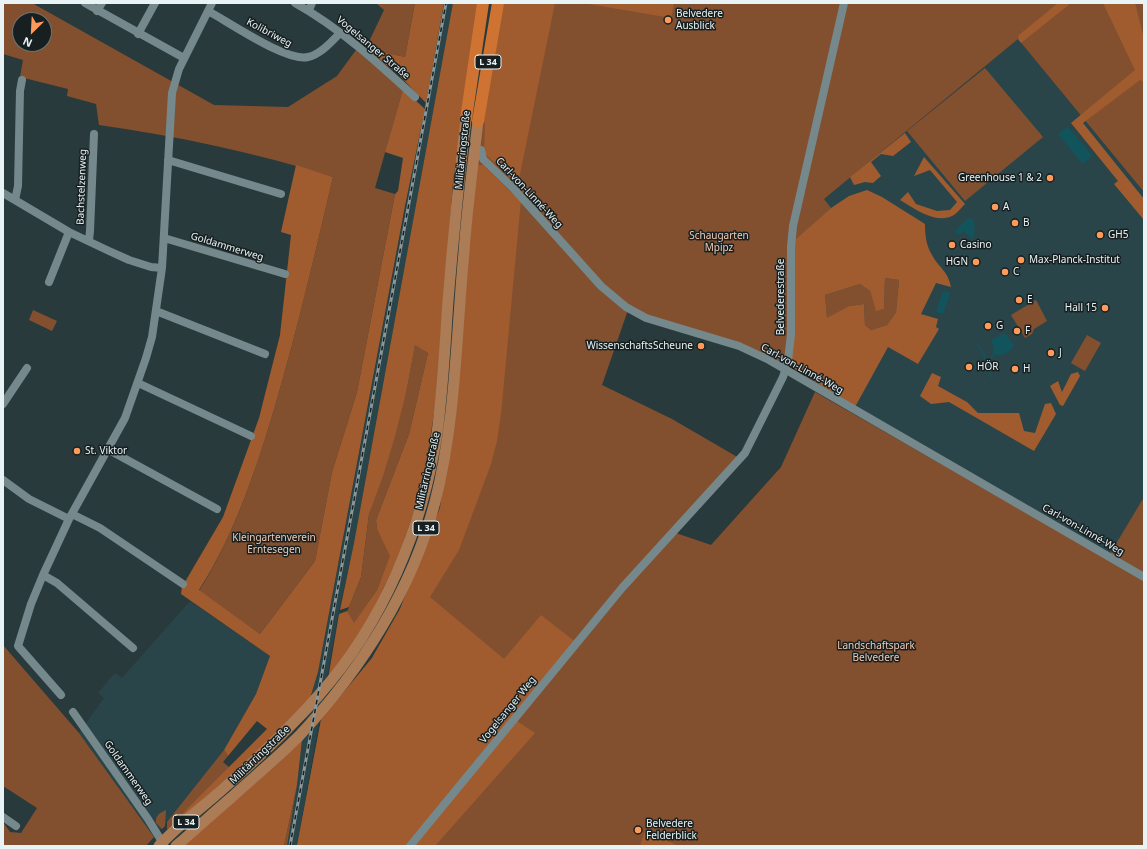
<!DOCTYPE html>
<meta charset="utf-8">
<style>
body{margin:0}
#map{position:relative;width:1147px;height:849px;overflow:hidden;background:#283a3c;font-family:"Noto Sans",sans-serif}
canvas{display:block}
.frame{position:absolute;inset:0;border:4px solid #e8f3f5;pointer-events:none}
.north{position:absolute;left:12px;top:12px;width:40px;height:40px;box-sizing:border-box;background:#171f20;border:1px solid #6b7475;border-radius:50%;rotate:204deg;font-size:11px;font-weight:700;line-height:16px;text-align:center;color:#e8f3f5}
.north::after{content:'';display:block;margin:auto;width:14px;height:18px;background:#ff9b5a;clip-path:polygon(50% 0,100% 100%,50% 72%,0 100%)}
</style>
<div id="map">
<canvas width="1147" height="849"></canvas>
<div class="frame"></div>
<div class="north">N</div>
</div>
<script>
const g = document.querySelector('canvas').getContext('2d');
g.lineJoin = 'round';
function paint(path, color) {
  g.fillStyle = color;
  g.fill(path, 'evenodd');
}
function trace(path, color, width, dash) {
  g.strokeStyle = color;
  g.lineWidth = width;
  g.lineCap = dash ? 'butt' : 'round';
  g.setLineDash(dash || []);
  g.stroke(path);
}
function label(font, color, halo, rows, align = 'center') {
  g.font = font + ' "Noto Sans",sans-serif';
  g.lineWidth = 3;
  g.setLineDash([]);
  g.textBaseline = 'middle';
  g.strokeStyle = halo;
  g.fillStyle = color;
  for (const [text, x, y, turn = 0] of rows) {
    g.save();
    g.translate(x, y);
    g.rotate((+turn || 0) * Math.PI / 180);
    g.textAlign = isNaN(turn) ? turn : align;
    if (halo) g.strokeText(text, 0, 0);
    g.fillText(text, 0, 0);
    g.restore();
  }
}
const built = new Path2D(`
 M 444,3 L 453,3 L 354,543 L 338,615 L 297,846 L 287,846 L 297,785 L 302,740 L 308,705 L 318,672 Z
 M 1018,39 L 1144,192 L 1144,497 L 1111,555 L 796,374 L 798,328 L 824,199 Z
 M 190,601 L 270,656 L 256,694 L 224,750 L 187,799 L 154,837 L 79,733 L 104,698 L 98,693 L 115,673 L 122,678 Z`);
const green = new Path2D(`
 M 3,3 L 32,3 L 214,105 L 288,107 L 337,76 L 356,50 L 403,89 L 375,188 L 395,194 L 357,392 L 332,472 L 315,561 L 260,634 L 199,591 C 235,534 256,470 275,406 C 297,331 315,254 333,177 C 257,153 178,136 99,125 L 96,104 L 67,96 L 68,89 L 20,77 L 23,60 L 3,54 ZM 20,20 L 44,20 L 44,44 L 20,44 Z
 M 376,3 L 415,3 L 405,57 L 366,48 L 384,10 Z
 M 499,3 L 1144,3 L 1144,192 L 1018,39 L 824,199 L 831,208 L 795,241 L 786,357 L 781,362 L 735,342 L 628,310 L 602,385 L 672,419 L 739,458 L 670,531 L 711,545 L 781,467 L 815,392 L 1107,559 L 1144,497 L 1144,846 L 297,846 L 321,720 L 372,658 L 400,609 L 440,508 L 458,392 L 477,166 Z
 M 985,68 L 1043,137 L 965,201 L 907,131 Z
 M 885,278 L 899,280 L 896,312 L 887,325 L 871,330 L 865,325 L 864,304 L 849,306 L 827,319 L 825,295 L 860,284 L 870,291 L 876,310 L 884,309 Z
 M 1036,300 L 1047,321 L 1034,329 L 1032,334 L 1025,338 L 1011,315 Z
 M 33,310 L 57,321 L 52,331 L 29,320 Z
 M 1087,335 L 1101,343 L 1085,371 L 1071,363 Z
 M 415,344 L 428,353 L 409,434 L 376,520 L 377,529 L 391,555 L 377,590 L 354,624 L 347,612 L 361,577 L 369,514 L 407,389 Z
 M 3,645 L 79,733 L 154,837 L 146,846 L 3,846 L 3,822 L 10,832 L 21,833 L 37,808 L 3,786 Z
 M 224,750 L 228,756 L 223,762 L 230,768 L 171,825 L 173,827 L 170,831 L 167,829 L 167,822 Z
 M 297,785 L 287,846 L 284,846 Z
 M 166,810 L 165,826 L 162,829 L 156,823 C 155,815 160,813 166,810 Z`);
const forest = new Path2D(`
 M 415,3 L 444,3 L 426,103 L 401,77 L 366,48 L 405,57 Z
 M 453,3 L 478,3 L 453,182 L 437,394 L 423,484 L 399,556 L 366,624 L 328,679 L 339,614 L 347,611 L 354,623 L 377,590 L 390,556 L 377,529 L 376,520 L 409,434 L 428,353 L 415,345 L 407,389 L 395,436 L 383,476 L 369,514 L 361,577 L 349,607 L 340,610 L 354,543 Z
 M 499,3 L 555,3 L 518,184 L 484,153 L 485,123 L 482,120 Z
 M 583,3 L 674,3 L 671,18 Z
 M 1058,3 L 1071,3 L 1021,43 L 1018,39 L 1019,35 Z
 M 1103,3 L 1135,3 L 1144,39 L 1144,82 L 1140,80 L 1083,123 L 1144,199 L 1144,220 L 1114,184 L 1118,181 L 1071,123 L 1135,70 Z
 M 403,89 L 425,109 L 405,206 L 318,672 L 308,705 L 173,827 L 171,825 L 267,729 L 257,721 L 228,756 L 224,750 L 256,694 L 270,656 L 181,594 L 182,587 L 223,517 L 259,418 L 280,335 L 291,235 L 281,232 L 296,165 L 333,177 C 315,254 297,331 275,406 C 256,470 235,534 199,590 L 260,634 L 315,561 L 332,472 L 357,392 L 395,194 L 398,191 L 403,158 L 385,152 Z
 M 905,133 L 911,142 L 893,156 L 881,154 L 871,162 L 881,176 L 873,183 L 865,182 L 854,185 L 850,177 Z
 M 924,157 L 965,204 C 962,207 958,212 954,215 C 936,225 915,209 900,200 L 908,192 L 916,204 L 937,211 L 950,210 L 957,202 L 930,170 L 914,176 Z
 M 480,165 L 483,165 L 518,199 L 521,200 L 501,414 L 497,441 L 491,464 L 459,550 L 430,597 L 504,659 L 541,615 L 578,644 L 517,721 L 535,733 L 435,846 L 297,846 L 321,720 L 372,658 L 400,609 L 440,508 L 458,392 L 465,288 L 477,166 Z
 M 867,190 L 882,197 L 925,224 C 925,235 926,245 932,255 C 939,268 948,271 951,287 L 936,283 L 921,314 L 938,319 L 936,327 L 939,329 L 918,364 L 888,347 L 855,407 L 790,366 L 795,240 L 831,208 L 849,196 ZM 885,278 L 899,280 L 896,312 L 887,325 L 871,330 L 865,325 L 864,304 L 849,306 L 827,318 L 825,295 L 860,284 L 870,291 L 876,311 L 884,309 Z
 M 1078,372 L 1080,376 L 1063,406 L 1060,405 L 1050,386 L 1058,381 L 1062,392 L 1071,374 Z
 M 932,373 L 941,377 L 938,386 L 967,402 L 978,413 L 1019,413 L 1024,431 L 1035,433 L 1045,404 L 1051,403 L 1056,414 L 1034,451 L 949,402 L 931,404 L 920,396 Z
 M 302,740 L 297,785 L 284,846 L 183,846 L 277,764 Z
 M 645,831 L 679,846 L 640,846 Z`);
const water = new Path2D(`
 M 1068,127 L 1091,154 L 1090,158 L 1083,164 L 1058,134 Z
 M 968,218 L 973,219 C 976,227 974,233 973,240 L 964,231 L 960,234 L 955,232 L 956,230 Z
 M 943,291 L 950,293 L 943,314 L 936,312 Z
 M 1003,333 L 1007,335 L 1014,346 C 1008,353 1003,357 993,354 L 994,348 L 991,341 Z`);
const stream = new Path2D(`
 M 978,345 L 987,360 L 987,365
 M 992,378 L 987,366 L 990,362 L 993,354`);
const minor = new Path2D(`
 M 85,3 L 184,58
 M 295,3 C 340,28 378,63 415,97
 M 309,10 L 312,3
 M 97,11 L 102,3
 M 208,11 C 229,22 286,62 308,57 C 321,54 331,42 340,33
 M 138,34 L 155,3
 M 481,150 L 483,159 L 514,189 L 601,286 L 626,307 L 646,318 L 739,346 L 769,360 L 1144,577
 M 168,160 L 281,194
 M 3,193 L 69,232 L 109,251 L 129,260 L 151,267 L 162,268
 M 15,200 L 18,186 L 20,91 L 22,80
 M 164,238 L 285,274
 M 89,240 L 90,231 L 94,134
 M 49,282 L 69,232
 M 156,311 L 265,354
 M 138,383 L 251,436
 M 3,404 L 27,368
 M 109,450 L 217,509
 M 3,480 L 29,499 L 69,519
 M 72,514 L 100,528 L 183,584
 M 43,575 L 57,583 L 133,648
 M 61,695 L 18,646 L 31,604 L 43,575 L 69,519 L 125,418 L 146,358 L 152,337 L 162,268 L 172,93 L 179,69 L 212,3
 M 73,712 L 148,819 L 164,845
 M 3,817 L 16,826
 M 410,846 L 622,588 L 745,453 L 783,377 L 788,361 L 791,334 L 791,247 L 793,226 L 844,3`);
const major = new Path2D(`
 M 159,846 C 178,825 203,807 224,788 C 257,759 290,728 319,695 C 383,623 423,528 437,433 C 443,389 445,345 448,301 C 453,240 459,179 466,119
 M 176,846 C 195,830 213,813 232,797 C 254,777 278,757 299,736 C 361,670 412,590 435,502 C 456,420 456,336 464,252 C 467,208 473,165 478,121`);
const highway = new Path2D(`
 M 466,119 L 483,3
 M 478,121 L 498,3`);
const rail = new Path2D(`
 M 290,846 L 446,3`);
const markers = [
 [668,20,4,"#ff9b5a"],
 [1050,178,4,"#ff9b5a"],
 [995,207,4,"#ff9b5a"],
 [1015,223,4,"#ff9b5a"],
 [1100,235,4,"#ff9b5a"],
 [952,245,4,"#ff9b5a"],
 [1021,260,4,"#ff9b5a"],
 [976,262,4,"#ff9b5a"],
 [1005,272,4,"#ff9b5a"],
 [1019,300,4,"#ff9b5a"],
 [1105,308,4,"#ff9b5a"],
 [988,326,4,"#ff9b5a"],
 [1017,331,4,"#ff9b5a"],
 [701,346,4,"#ff9b5a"],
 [1051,353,4,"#ff9b5a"],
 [969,367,4,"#ff9b5a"],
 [1015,369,4,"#ff9b5a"],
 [77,451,4,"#ff9b5a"],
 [638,830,4,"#ff9b5a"]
];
const shields = [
 [488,62,26],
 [426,528,26],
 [186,822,26]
];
const shieldNames = [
 ["L 34",488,62],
 ["L 34",426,528],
 ["L 34",186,822]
];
const poiNames = [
 ["Belvedere",676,14],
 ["Ausblick",676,26],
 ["Greenhouse 1 & 2",1042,178,"right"],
 ["A",1003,207],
 ["B",1023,223],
 ["GH5",1108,235],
 ["Casino",960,245],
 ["Max-Planck-Institut",1029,260],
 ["HGN",968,262,"right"],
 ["C",1013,272],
 ["E",1027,300],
 ["Hall 15",1097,308,"right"],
 ["G",996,326],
 ["F",1025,331],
 ["WissenschaftsScheune",693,346,"right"],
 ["J",1059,353],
 ["HÖR",977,367],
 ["H",1023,369],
 ["St. Viktor",85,451],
 ["Belvedere",646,824],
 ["Felderblick",646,836]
];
const streetNames = [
 ["Kolibriweg",269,33,28],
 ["Vogelsanger Straße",373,48,40],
 ["Militärringstraße",463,150,-84],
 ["Bachstelzenweg",82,187,-88],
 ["Carl-von-Linné-Weg",529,193,47],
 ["Goldammerweg",227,247,17],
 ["Belvederestraße",781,297,-90],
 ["Carl-von-Linné-Weg",802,369,29],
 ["Militärringstraße",428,471,-77],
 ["Carl-von-Linné-Weg",1083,530,30],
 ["Vogelsanger Weg",508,710,-51],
 ["Militärringstraße",260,755,-44],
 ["Goldammerweg",128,773,55]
];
const parkNames = [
 ["Schaugarten",719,236],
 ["Mpipz",719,248],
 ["Kleingartenverein",274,538],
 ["Erntesegen",274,550],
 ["Landschaftspark",876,646],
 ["Belvedere",876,658]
];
paint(built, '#2a4549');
paint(green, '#83502f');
paint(forest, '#a05c2f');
paint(water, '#12545c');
trace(stream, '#12545c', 1.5);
trace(minor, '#75898c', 8);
trace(major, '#ab7c56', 11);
trace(highway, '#cf7332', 12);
trace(rail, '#8a989a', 3);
trace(rail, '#171f20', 1.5, [4.5]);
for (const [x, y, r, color] of markers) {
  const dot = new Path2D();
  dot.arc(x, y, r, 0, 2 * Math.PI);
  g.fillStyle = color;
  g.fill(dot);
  trace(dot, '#171f20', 1.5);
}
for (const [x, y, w] of shields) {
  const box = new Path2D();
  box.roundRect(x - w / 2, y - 7, w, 14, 3);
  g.fillStyle = '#171f20';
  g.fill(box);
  trace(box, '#e8f3f5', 1);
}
label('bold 9px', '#e8f3f5', null, shieldNames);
label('10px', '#e8f3f5', '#171f20', poiNames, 'left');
label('10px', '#e8f3f5', '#171f20', streetNames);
label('10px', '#f3cbb4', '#171f20', parkNames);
</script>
